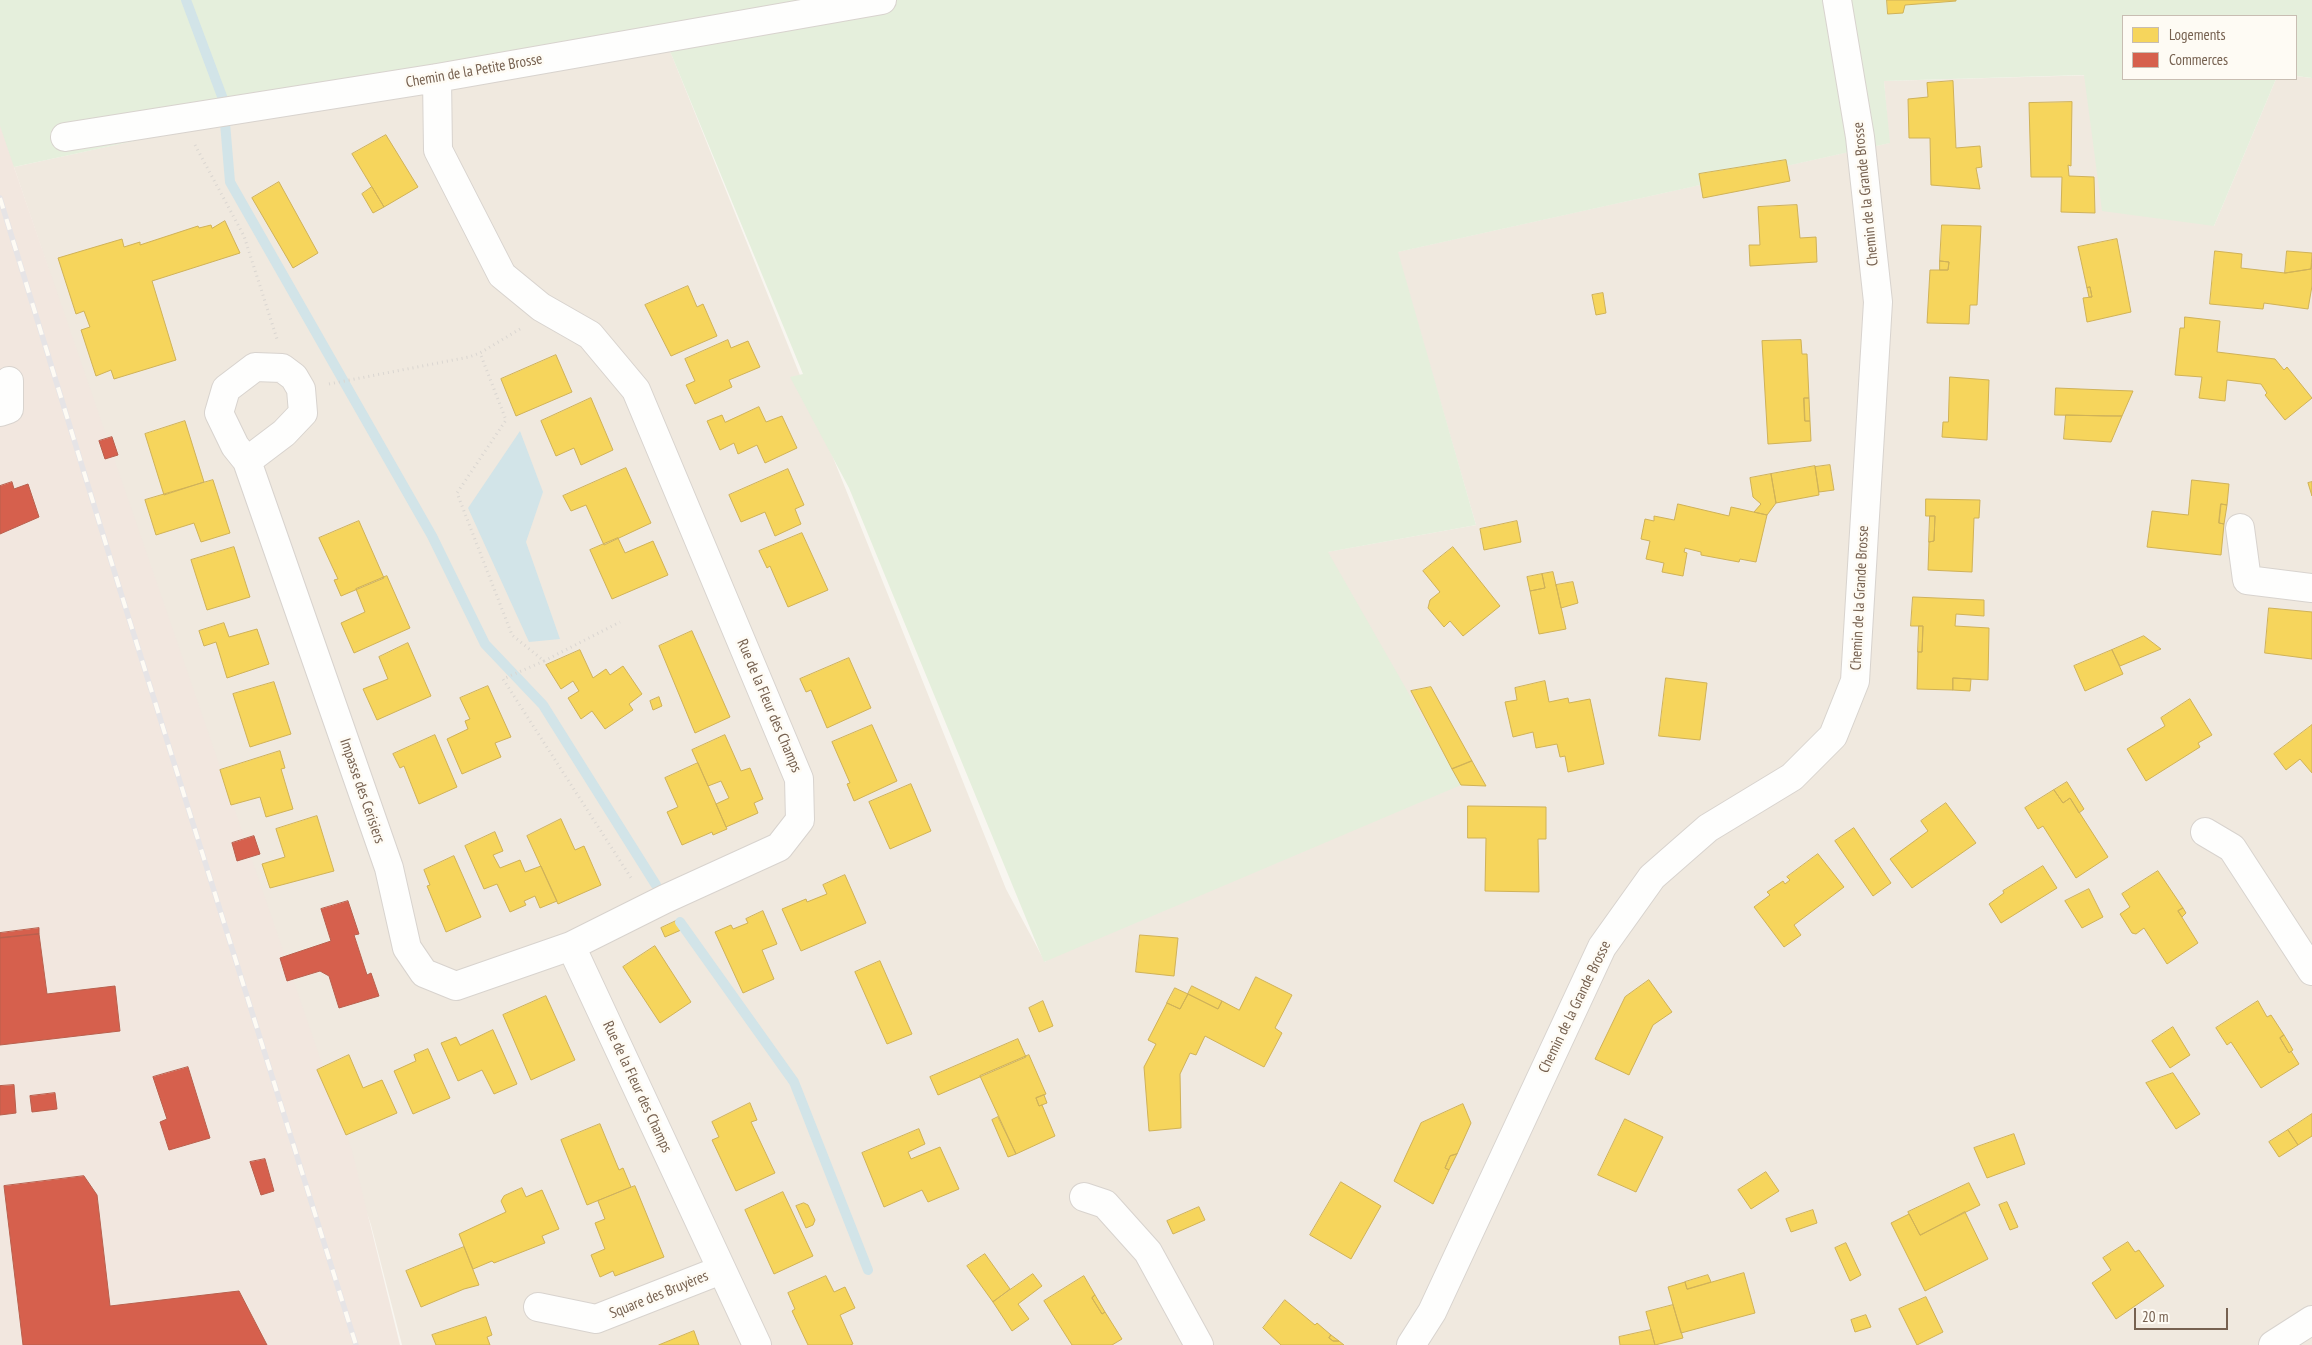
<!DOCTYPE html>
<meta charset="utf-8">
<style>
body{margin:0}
#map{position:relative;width:2312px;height:1345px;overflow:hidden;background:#f8f6f0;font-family:"PT Sans Narrow",sans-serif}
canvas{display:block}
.legend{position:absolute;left:2122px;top:15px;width:175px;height:65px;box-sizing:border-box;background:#fefbf4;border:1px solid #c8bdb2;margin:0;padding:6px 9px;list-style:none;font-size:15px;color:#766150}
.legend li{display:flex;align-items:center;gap:10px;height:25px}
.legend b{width:25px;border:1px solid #c8bdb2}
.scale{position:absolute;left:2134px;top:1308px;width:94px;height:22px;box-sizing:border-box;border:2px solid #766150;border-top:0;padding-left:6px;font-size:15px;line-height:18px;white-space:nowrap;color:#766150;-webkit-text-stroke:4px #fefbf4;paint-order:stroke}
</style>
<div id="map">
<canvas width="2312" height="1345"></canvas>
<ul class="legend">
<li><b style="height:14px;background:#f6d55c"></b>Logements</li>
<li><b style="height:14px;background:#d6604d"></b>Commerces</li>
</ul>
<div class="scale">20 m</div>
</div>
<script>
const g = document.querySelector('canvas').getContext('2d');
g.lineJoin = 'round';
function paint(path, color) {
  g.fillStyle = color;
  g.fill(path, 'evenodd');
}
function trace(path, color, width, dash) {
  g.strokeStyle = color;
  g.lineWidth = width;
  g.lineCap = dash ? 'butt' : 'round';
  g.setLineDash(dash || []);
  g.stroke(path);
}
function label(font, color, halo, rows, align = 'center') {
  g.font = font + ' "PT Sans Narrow",sans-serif';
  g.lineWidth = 5;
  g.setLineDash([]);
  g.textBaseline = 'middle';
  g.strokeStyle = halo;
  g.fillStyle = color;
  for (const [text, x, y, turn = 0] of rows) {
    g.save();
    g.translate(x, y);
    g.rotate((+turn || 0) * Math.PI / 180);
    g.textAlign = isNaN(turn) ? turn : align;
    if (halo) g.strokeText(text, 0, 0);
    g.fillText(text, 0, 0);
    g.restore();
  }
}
const residential = new Path2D(`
 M 660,26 L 1006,889 L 1045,962 L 1327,552 L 1476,525 L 1397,252 L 1889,143 L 1884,81 L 2097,75 L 2214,226 L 2276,79 L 2296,79 L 2296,76 L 2312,78 L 2312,1345 L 402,1345 L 371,1225 L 14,167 Z`);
const commercial = new Path2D(`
 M 0,97 L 17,140 L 14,167 L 352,1151 L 400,1345 L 0,1345 Z`);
const green = new Path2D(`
 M 0,0 L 2312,0 L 2312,78 L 2296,76 L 2296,16 L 2123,16 L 2123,79 L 2276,79 L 2214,226 L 2102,211 L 2084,75 L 1884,81 L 1890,143 L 1398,252 L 1476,525 L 1328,552 L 1461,785 L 1044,962 L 849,488 L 790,377 L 803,374 L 660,27 L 14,167 L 0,126 Z`);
const water = new Path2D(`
 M 520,431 L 543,492 L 526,542 L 560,639 L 529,642 L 468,508 Z`);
const homes = new Path2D(`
 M 1887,0 L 1956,0 L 1956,1 L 1905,5 L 1903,13 L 1888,14 Z
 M 1953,81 L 1956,148 L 1980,146 L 1982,167 L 1976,168 L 1980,189 L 1931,185 L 1930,138 L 1909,138 L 1908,99 L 1928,97 L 1927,83 Z
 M 2072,102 L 2071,166 L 2068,165 L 2069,176 L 2094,177 L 2095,213 L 2061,212 L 2062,177 L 2031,177 L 2029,103 Z
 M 386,135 L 418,187 L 384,207 L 352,154 Z
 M 1786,160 L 1790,181 L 1703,198 L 1699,174 Z
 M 279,182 L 318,253 L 293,268 L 252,198 Z
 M 372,187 L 384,207 L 373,213 L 362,194 Z
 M 1797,205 L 1800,238 L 1816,237 L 1817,262 L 1750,266 L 1749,245 L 1760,245 L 1758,207 Z
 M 225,221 L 240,253 L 152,281 L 176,360 L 114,379 L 111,370 L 96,376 L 81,330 L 90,327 L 84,311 L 76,314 L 58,258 L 122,239 L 124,247 L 140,242 L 140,245 L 198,226 L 199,228 L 211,225 L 212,228 Z
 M 1942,225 L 1981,226 L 1977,305 L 1970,305 L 1969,324 L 1927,323 L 1930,270 L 1948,270 L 1949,262 L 1940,261 Z
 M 2117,239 L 2131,312 L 2087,322 L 2083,298 L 2092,297 L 2090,287 L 2087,288 L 2078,247 Z
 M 2215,251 L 2242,254 L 2241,268 L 2285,273 L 2311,269 L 2312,263 L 2312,286 L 2308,309 L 2264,303 L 2263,309 L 2210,304 Z
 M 2287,251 L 2312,253 L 2311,269 L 2285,273 Z
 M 1940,261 L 1949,262 L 1948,270 L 1940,270 Z
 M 688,286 L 697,307 L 703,304 L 717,336 L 671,356 L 645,305 Z
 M 2090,287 L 2092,297 L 2089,297 L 2087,288 Z
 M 1603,293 L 1606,313 L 1596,315 L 1592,295 Z
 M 2185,317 L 2220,321 L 2217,352 L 2275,359 L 2284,370 L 2287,367 L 2312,398 L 2285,420 L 2265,395 L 2267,393 L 2261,384 L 2227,380 L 2225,401 L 2199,398 L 2202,377 L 2175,375 L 2180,328 L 2184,328 Z
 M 728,340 L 731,348 L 748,341 L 760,367 L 729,380 L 732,387 L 695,404 L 686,385 L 695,381 L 685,359 Z
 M 1801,340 L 1802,354 L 1807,354 L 1809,398 L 1804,398 L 1805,421 L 1810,421 L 1811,441 L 1768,444 L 1762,341 Z
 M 556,355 L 572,392 L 516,416 L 501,379 Z
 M 1950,377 L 1989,380 L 1987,440 L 1942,437 L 1943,422 L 1948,422 Z
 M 2056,388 L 2105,390 L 2133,391 L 2122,416 L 2055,415 Z
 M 591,398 L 613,450 L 581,465 L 574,448 L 556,456 L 541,421 Z
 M 1804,398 L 1809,398 L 1810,421 L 1805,421 Z
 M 759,407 L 766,422 L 782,416 L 797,448 L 765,463 L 757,445 L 738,454 L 734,443 L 720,450 L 707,421 L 722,415 L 725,422 Z
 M 2066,415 L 2105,416 L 2122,416 L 2111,442 L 2064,439 Z
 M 185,421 L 204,482 L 164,495 L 145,434 Z
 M 1830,465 L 1834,490 L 1819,492 L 1815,467 Z
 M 1815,466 L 1819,495 L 1776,503 L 1771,474 Z
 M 626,468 L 651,523 L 604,545 L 586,505 L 571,511 L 563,496 Z
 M 788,469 L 804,505 L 795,509 L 801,524 L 775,536 L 765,512 L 741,522 L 729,495 Z
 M 1771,474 L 1776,503 L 1767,515 L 1754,512 L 1761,504 L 1753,497 L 1750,478 Z
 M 213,480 L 230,533 L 201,542 L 194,523 L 156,535 L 145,500 Z
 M 2192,480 L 2229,484 L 2227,505 L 2221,504 L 2219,523 L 2224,524 L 2221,555 L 2147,547 L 2152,511 L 2188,515 Z
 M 2312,482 L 2312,496 L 2308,483 Z
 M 1926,499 L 1980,500 L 1979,518 L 1974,518 L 1972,572 L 1928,570 L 1929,542 L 1934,541 L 1935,516 L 1926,516 Z
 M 1678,504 L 1729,516 L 1731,507 L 1767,515 L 1756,562 L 1740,559 L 1739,562 L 1701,555 L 1701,552 L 1685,548 L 1684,552 L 1687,553 L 1683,576 L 1662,572 L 1664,563 L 1646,559 L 1650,541 L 1641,539 L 1645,519 L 1654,521 L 1654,516 L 1674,520 Z
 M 2221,504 L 2227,505 L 2224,524 L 2219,523 Z
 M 1930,516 L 1935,516 L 1934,541 L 1929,542 Z
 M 359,521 L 384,578 L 341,596 L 334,580 L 338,579 L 319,538 Z
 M 1517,521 L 1521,542 L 1484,550 L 1480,529 Z
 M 802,533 L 828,590 L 788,607 L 770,566 L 767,568 L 759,551 Z
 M 618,538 L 625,553 L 653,541 L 668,575 L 612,599 L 590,550 Z
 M 234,547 L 250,597 L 207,610 L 191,560 Z
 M 1453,547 L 1500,606 L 1463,636 L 1450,621 L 1444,627 L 1428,608 L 1430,600 L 1440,592 L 1423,571 Z
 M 1553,572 L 1566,629 L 1539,634 L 1530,591 L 1545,588 L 1542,574 Z
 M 1542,574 L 1545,588 L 1530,591 L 1527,577 Z
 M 387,576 L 410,628 L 354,653 L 341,623 L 365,612 L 356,589 Z
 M 1573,582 L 1578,603 L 1561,608 L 1556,585 Z
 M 1913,597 L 1984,600 L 1984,616 L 1956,614 L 1955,626 L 1989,628 L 1988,680 L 1953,678 L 1953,690 L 1917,689 L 1918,652 L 1922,652 L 1923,626 L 1911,626 Z
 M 2269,608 L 2312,612 L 2312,659 L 2265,653 Z
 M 224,623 L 229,637 L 257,629 L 269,664 L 227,678 L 216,642 L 204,646 L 199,631 Z
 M 1919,626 L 1923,626 L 1922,652 L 1918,652 Z
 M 692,631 L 730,717 L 695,733 L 659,646 Z
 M 2144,636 L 2161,649 L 2120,666 L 2112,650 Z
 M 408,643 L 431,696 L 377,720 L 363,689 L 388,679 L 379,657 Z
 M 580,650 L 593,678 L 606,669 L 610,675 L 623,666 L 642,694 L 629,704 L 633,710 L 605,729 L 592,711 L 581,719 L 568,698 L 579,691 L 573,681 L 561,689 L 546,665 Z
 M 2112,650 L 2123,674 L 2085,691 L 2074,666 Z
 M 849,658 L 871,708 L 827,728 L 811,690 L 806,692 L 800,679 Z
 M 1666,678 L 1707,683 L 1700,740 L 1659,736 Z
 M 1953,678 L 1971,679 L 1970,691 L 1953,690 Z
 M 1545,681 L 1549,702 L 1568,698 L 1569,703 L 1590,699 L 1604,764 L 1568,772 L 1565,756 L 1560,757 L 1557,744 L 1536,748 L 1533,732 L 1513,737 L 1505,702 L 1517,700 L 1515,688 Z
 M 274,682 L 291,734 L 250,747 L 233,694 Z
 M 488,686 L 511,737 L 495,743 L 501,757 L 462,774 L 447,739 L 468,729 L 465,721 L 470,719 L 460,698 Z
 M 1431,687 L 1472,761 L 1452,769 L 1411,691 Z
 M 659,697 L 662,706 L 653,710 L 650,701 Z
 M 2190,699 L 2212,735 L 2198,743 L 2200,747 L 2146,781 L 2127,749 L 2165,726 L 2161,718 Z
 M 872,725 L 897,781 L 854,801 L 847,784 L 850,783 L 832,742 Z
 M 2312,725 L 2312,773 L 2300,759 L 2286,770 L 2274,754 Z
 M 435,735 L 457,787 L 419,804 L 404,766 L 400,768 L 393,754 Z
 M 725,735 L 741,771 L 750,768 L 763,799 L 754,803 L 758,813 L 726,827 L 716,804 L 729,798 L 721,781 L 708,786 L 692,750 Z
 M 280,751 L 285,768 L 281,769 L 293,809 L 266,817 L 260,797 L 231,805 L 220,770 Z
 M 1472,761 L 1486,786 L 1461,785 L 1452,769 Z
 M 698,763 L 727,829 L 713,835 L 712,832 L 682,845 L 667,812 L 678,807 L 665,778 Z
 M 2067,782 L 2084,809 L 2079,813 L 2070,798 L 2063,803 L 2054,790 Z
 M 911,784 L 931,831 L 890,849 L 869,802 Z
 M 2054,790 L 2063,803 L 2070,798 L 2108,857 L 2076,878 L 2043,826 L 2038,829 L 2025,808 Z
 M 1946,803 L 1976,843 L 1912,888 L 1890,859 L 1928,831 L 1921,821 Z
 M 1468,806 L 1546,807 L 1546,839 L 1538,839 L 1539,892 L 1485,891 L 1486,838 L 1468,838 Z
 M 317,816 L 334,871 L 270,888 L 262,864 L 285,857 L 276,829 Z
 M 561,819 L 575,850 L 584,846 L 601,885 L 558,904 L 527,836 Z
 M 1854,828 L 1891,883 L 1873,896 L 1835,841 Z
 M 495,832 L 503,851 L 493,855 L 500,868 L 520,860 L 525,872 L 541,866 L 557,901 L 540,908 L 535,896 L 524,901 L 526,905 L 510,912 L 497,884 L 484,889 L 465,846 Z
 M 1818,854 L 1844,887 L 1794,925 L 1801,935 L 1784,947 L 1754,907 L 1770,895 L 1767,892 L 1783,881 L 1785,884 L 1790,880 L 1787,877 Z
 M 454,856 L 481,917 L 446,932 L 427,886 L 430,885 L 424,870 Z
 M 2043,866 L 2057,888 L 2001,923 L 1989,904 L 2004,893 L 2003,891 Z
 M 2158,871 L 2183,908 L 2178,911 L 2198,943 L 2167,964 L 2144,928 L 2136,934 L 2132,933 L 2120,914 L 2130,907 L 2122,894 Z
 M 845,875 L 866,923 L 801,951 L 782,909 L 806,899 L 807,902 L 827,894 L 823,885 Z
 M 2089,889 L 2103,917 L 2082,928 L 2065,901 Z
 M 2183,908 L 2186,913 L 2182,917 L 2178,911 Z
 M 763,911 L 777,944 L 762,950 L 774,979 L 743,993 L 715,932 L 731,925 L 733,929 L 748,923 L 746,919 Z
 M 676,921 L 681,930 L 665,937 L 661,928 Z
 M 1140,935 L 1178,938 L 1174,976 L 1136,972 Z
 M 655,946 L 691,1002 L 660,1023 L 623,967 Z
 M 880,961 L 912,1034 L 887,1044 L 855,972 Z
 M 1256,977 L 1292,995 L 1275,1028 L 1282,1033 L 1264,1067 L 1205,1036 L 1196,1055 L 1190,1053 L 1180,1074 L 1181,1128 L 1149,1131 L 1144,1067 L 1156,1044 L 1148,1040 L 1167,1003 L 1180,1009 L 1188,994 L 1218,1009 L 1222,1001 L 1239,1010 Z
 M 1649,980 L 1672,1012 L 1653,1025 L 1629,1075 L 1595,1059 L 1625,997 Z
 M 1192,986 L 1222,1001 L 1218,1009 L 1188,994 Z
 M 1175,988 L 1188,994 L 1180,1009 L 1167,1003 Z
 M 546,996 L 575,1060 L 531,1080 L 503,1015 Z
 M 1043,1001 L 1053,1026 L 1039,1032 L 1029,1008 Z
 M 2258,1001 L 2267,1017 L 2271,1015 L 2284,1035 L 2280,1038 L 2289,1053 L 2291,1051 L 2299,1064 L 2261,1088 L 2231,1042 L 2227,1045 L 2216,1028 Z
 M 2173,1027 L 2190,1055 L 2170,1068 L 2152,1041 Z
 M 493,1030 L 517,1084 L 494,1094 L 482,1070 L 458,1081 L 441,1043 L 456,1037 L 460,1045 Z
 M 2284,1035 L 2293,1050 L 2289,1053 L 2280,1038 Z
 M 1018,1039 L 1026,1057 L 938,1095 L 930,1077 Z
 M 428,1049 L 450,1098 L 413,1114 L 394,1071 L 416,1061 L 414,1055 Z
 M 349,1055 L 363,1088 L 382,1080 L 397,1113 L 346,1135 L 317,1070 Z
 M 1029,1055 L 1046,1094 L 1036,1098 L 1039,1106 L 1042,1105 L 1055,1136 L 1016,1154 L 980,1076 Z
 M 2173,1073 L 2200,1114 L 2176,1129 L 2146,1083 Z
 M 1044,1095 L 1047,1103 L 1039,1106 L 1036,1098 Z
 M 750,1103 L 757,1120 L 751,1122 L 775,1173 L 736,1191 L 712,1140 L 719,1137 L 712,1122 Z
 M 1463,1104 L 1471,1123 L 1457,1154 L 1450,1156 L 1445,1168 L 1449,1170 L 1433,1204 L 1394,1181 L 1421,1123 Z
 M 2312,1114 L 2312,1136 L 2298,1145 L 2288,1130 Z
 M 998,1117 L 1016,1154 L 1008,1157 L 992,1120 Z
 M 1625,1119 L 1663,1137 L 1636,1192 L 1598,1175 Z
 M 600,1124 L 619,1170 L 623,1168 L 631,1187 L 587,1205 L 561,1140 Z
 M 919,1129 L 925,1144 L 908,1152 L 911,1159 L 940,1147 L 959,1189 L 928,1202 L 922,1190 L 884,1207 L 862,1153 Z
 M 2288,1130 L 2298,1145 L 2279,1157 L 2269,1142 Z
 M 2014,1134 L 2025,1164 L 1987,1178 L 1974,1148 Z
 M 1457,1154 L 1449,1170 L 1445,1168 L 1450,1156 Z
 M 1766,1172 L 1779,1191 L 1751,1209 L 1738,1190 Z
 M 1341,1182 L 1381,1206 L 1351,1259 L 1310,1235 Z
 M 1969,1183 L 1980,1205 L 1920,1235 L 1908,1212 Z
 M 635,1186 L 664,1257 L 615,1276 L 613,1271 L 600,1277 L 591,1255 L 605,1249 L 595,1223 L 605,1219 L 598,1201 Z
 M 522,1188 L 526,1197 L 542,1190 L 559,1229 L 542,1236 L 545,1243 L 494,1263 L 492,1261 L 473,1269 L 459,1234 L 506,1212 L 501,1201 L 504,1196 Z
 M 783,1192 L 813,1256 L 774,1274 L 745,1210 Z
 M 2007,1202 L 2018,1227 L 2010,1230 L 1999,1205 Z
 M 804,1203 L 808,1205 L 815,1220 L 813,1225 L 806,1228 L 796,1206 Z
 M 1199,1207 L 1205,1220 L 1173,1234 L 1167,1221 Z
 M 1813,1210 L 1817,1223 L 1791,1232 L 1786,1219 Z
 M 1965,1212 L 1988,1259 L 1925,1291 L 1891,1223 L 1909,1214 L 1920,1235 Z
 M 2128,1242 L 2135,1252 L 2139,1250 L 2164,1286 L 2116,1319 L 2092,1283 L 2111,1270 L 2103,1258 Z
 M 1846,1243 L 1861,1275 L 1850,1281 L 1835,1248 Z
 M 464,1247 L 479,1285 L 464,1289 L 421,1307 L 406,1271 Z
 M 985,1254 L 1010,1289 L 993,1302 L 967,1266 Z
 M 1744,1273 L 1755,1313 L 1681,1333 L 1668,1287 L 1685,1282 L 1687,1289 Z
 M 1033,1274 L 1042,1286 L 1018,1304 L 1029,1319 L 1012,1331 L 993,1302 Z
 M 1708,1275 L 1711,1282 L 1687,1289 L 1685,1282 Z
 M 826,1276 L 834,1292 L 845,1287 L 855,1308 L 840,1315 L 853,1344 L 850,1345 L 808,1345 L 792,1311 L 795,1309 L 788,1293 Z
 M 1084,1276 L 1095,1295 L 1092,1298 L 1102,1314 L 1105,1312 L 1122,1339 L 1112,1345 L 1072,1345 L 1044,1301 Z
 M 1095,1295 L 1105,1312 L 1102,1314 L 1092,1298 Z
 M 1926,1297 L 1943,1332 L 1917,1345 L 1899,1309 Z
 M 1285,1300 L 1315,1325 L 1317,1323 L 1331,1335 L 1329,1338 L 1333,1341 L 1339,1341 L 1344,1345 L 1281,1345 L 1263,1328 Z
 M 1673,1305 L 1683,1338 L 1655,1345 L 1646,1312 Z
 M 1866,1315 L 1871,1327 L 1855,1332 L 1851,1320 Z
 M 486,1317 L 492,1335 L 487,1337 L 490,1345 L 436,1345 L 432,1335 Z
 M 1651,1330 L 1655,1345 L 1620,1345 L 1619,1337 Z
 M 694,1331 L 699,1345 L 659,1345 Z
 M 1331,1335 L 1339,1341 L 1333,1341 L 1329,1338 Z`);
const shops = new Path2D(`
 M 112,437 L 118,455 L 105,459 L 99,441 Z
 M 12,482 L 14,489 L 28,484 L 39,517 L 0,534 L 0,486 Z
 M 254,836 L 260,854 L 237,861 L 232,843 Z
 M 348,901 L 359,934 L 354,935 L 367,975 L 371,973 L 379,996 L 339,1008 L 329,976 L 320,971 L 287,981 L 280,958 L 331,941 L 321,909 Z
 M 39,928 L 39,934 L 0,938 L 0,933 Z
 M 39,934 L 47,994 L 115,986 L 120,1031 L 0,1045 L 0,938 Z
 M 188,1067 L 210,1138 L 169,1150 L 160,1122 L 167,1119 L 153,1077 Z
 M 14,1085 L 16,1113 L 0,1115 L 0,1086 Z
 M 55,1093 L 57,1109 L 32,1112 L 30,1096 Z
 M 265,1159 L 274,1191 L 261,1195 L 250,1162 Z
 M 84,1176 L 97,1195 L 110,1306 L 239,1291 L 267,1345 L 23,1345 L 4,1186 Z`);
const stream = new Path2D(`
 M 186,0 L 223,99
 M 225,123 L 230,182 L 432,536 L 485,644 L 543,705 L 656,885
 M 680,922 L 794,1082 L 868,1270`);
const path = new Path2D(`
 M 195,145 L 244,236 L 277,339
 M 520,329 L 480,353 L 506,420 L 457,493 L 512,635 L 544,661 L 503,679 L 633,881
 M 329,384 L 469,357 L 480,353
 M 544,661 L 620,622`);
const minor = new Path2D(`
 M 65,137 L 437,78 L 882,0
 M 0,412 L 9,409 L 9,381
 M 247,461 L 284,433 L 303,413 L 301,389 L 294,377 L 282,368 L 255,367 L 226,389 L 219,413 L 235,446 L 247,461 L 389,868 L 407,948 L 424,973 L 456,986 L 571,946 L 665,899 L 779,847 L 800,820 L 799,779 L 636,390 L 590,335 L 541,307 L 502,275 L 438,150 L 437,78
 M 2240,528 L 2247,580 L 2312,588
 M 2205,832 L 2232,848 L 2312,971
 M 571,946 L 757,1345
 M 1084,1197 L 1105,1204 L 1148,1252 L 1199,1345
 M 538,1307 L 596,1319 L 721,1270
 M 1411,1345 L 1432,1312 L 1602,947 L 1652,877 L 1708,828 L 1792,777 L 1833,736 L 1855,681 L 1878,302 L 1860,137 L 1837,0
 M 2273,1345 L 2312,1320`);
const rail = new Path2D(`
 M 0,198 L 120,590 L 356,1345`);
const streetNames = [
 ["Chemin de la Petite Brosse",474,71,-10],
 ["Chemin de la Grande Brosse",1866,194,-96],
 ["Chemin de la Grande Brosse",1860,598,-87],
 ["Rue de la Fleur des Champs",769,706,67],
 ["Impasse des Cerisiers",362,791,71],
 ["Chemin de la Grande Brosse",1575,1007,-64],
 ["Rue de la Fleur des Champs",637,1087,65],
 ["Square des Bruyères",659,1295,-22]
];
paint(residential, '#f0e9df');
paint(commercial, '#f2e7df');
paint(green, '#e5efdc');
paint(water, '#d2e4e8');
paint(homes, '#f6d55c');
trace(homes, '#d0b258', 1);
paint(shops, '#d6604d');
trace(shops, '#b9604e', 1);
trace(stream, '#d2e4e8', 10);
trace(minor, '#d8d3ce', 30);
trace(path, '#dad6d1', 3, [1, 4]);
trace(minor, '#fefefd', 28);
trace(rail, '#e6e4e6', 5.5);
trace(rail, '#fefbf4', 4, [11]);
label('15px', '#766150', '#fefbf4', streetNames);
</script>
